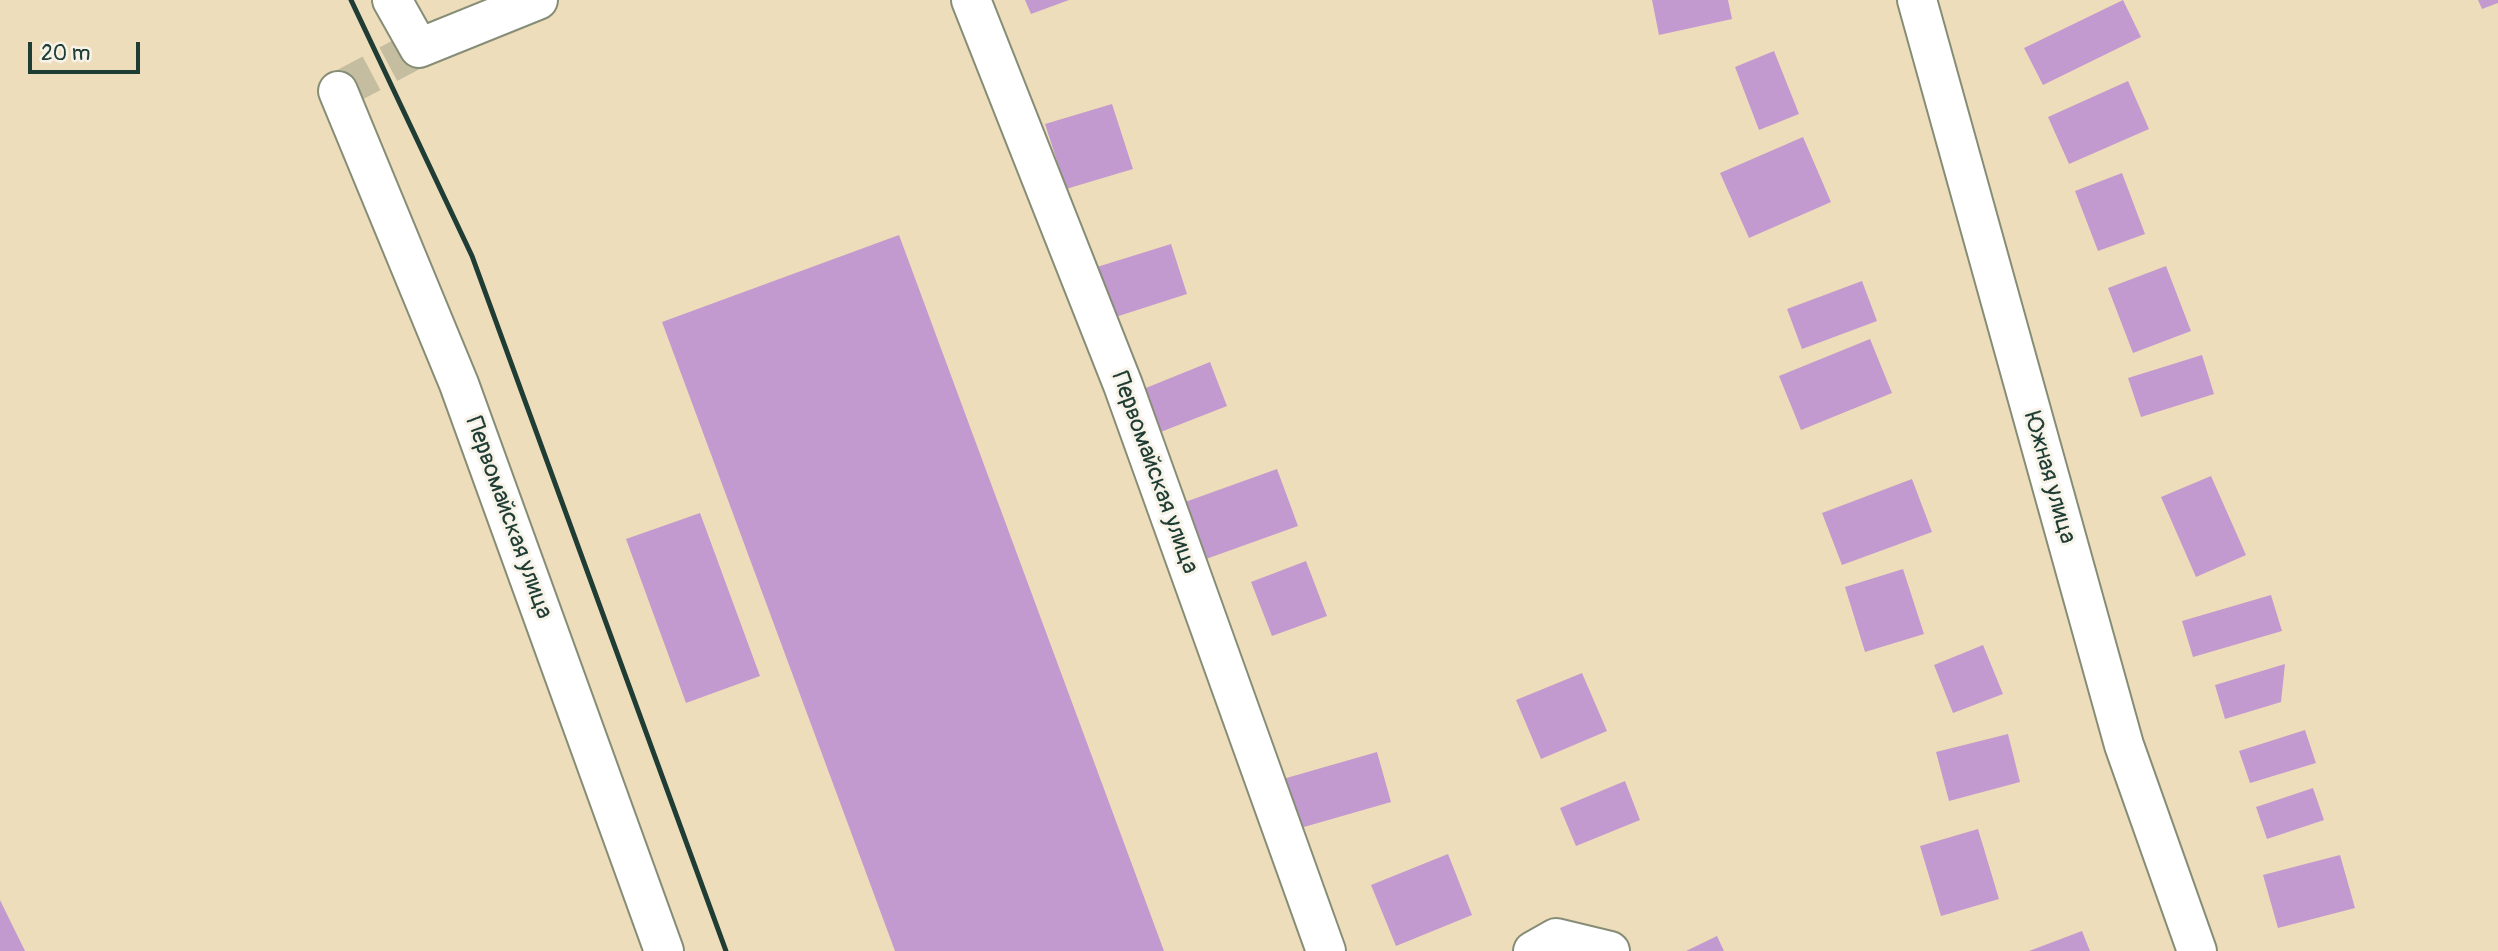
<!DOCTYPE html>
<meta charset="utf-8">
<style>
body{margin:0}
#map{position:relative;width:2498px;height:951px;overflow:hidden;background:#eeddba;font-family:Pangolin,sans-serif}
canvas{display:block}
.scale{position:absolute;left:28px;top:42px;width:112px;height:32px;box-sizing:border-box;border:4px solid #1f3d34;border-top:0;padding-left:9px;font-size:21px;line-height:24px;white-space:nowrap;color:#1f3d34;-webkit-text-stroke:5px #f7f3e8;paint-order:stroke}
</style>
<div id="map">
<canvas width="2498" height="951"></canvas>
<div class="scale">20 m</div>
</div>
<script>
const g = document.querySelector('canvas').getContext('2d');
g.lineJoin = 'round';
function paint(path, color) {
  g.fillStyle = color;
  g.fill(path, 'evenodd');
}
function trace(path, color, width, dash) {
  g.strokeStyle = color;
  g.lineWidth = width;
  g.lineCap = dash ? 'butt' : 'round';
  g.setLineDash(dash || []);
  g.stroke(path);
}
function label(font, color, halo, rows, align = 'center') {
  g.font = font + ' Pangolin,sans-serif';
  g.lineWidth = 6;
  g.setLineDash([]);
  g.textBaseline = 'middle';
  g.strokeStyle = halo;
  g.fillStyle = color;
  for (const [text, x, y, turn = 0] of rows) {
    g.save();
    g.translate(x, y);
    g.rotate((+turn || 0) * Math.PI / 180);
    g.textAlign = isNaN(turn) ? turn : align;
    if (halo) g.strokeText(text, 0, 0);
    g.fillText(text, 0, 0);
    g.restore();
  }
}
const building = new Path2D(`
 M 1025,0 L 1069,0 L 1031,14 Z
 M 1652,0 L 1728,0 L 1732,19 L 1659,35 Z
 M 2123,0 L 2141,37 L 2043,85 L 2024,48 Z
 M 2478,0 L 2498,0 L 2498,3 L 2482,9 Z
 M 1774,51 L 1799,114 L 1759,130 L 1735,67 Z
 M 2128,81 L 2149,129 L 2069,164 L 2048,117 Z
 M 1112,104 L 1133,169 L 1066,189 L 1045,124 Z
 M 1803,137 L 1831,202 L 1749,238 L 1720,173 Z
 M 2122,173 L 2145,234 L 2098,251 L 2075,191 Z
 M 899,235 L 1164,951 L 895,951 L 662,322 Z
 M 1171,244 L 1187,294 L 1100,322 L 1084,271 Z
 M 2166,266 L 2191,331 L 2133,353 L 2108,288 Z
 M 1862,281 L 1877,321 L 1802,349 L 1787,309 Z
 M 1870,339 L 1892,393 L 1801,430 L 1779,376 Z
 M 2202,355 L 2214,394 L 2141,417 L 2128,378 Z
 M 1210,362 L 1227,406 L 1153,435 L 1136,392 Z
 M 1277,469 L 1298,526 L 1206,559 L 1185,502 Z
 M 2211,476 L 2246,555 L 2196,577 L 2161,497 Z
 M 1912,479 L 1932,532 L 1842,565 L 1822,513 Z
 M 700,513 L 760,676 L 686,703 L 626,539 Z
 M 1306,561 L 1327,616 L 1272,636 L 1251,582 Z
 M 1903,569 L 1924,634 L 1865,652 L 1845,587 Z
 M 2271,595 L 2282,631 L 2193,657 L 2182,621 Z
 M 1983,645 L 2003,694 L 1953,713 L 1934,665 Z
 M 2285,664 L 2281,702 L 2225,719 L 2215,685 Z
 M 1582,673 L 1607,731 L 1541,759 L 1516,700 Z
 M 2305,730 L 2316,763 L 2250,783 L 2239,751 Z
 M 2008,734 L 2020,782 L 1949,801 L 1936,752 Z
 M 1377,752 L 1391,802 L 1290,831 L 1276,781 Z
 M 1625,781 L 1640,820 L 1576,846 L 1560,808 Z
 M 2313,788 L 2324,820 L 2267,839 L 2256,807 Z
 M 1978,829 L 1999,899 L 1941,916 L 1920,846 Z
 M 1448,854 L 1472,915 L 1396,946 L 1371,885 Z
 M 2340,855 L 2355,908 L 2278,928 L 2263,875 Z
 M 0,900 L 25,951 L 0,951 Z
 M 2082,931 L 2090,951 L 2029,951 Z
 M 1717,936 L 1724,951 L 1686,951 Z`);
const minorTunnel = new Path2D(`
 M 338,91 L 419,48`);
const minor = new Path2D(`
 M 392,0 L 419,48 L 538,0
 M 971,0 L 1123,385 L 1326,951
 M 1917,0 L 2124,745 L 2197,951
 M 338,91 L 459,384 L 664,951
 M 1533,951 L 1556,938 L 1610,951`);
const rail = new Path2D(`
 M 351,0 L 472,256 L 726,951`);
const streetNames = [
 ["Первомайская улица",1154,473,70],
 ["Южная улица",2049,478,74],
 ["Первомайская улица",508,518,70]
];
paint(building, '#c39acf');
trace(minorTunnel, '#c5bd9f', 38, [38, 19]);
trace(minor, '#868d77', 42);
trace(minor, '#fff', 38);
trace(rail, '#1f3d34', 5);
label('24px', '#1f3d34', '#f7f3e8', streetNames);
</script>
